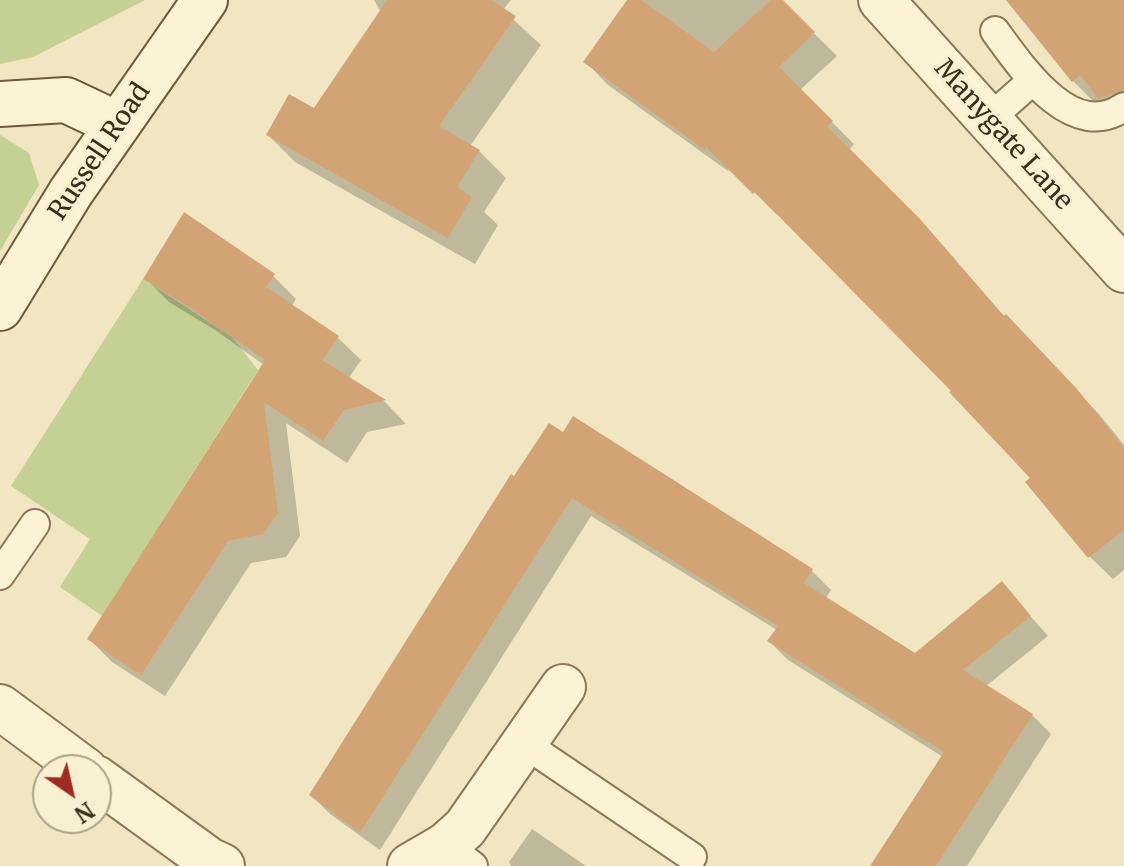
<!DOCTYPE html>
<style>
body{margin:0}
#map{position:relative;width:1124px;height:866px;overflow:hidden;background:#f1e6c1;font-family:Merriweather,serif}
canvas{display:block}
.north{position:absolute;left:32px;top:754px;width:80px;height:80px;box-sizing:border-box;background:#f8f0d1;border:2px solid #aca289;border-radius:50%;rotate:146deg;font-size:22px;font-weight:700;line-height:32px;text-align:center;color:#3a2d1c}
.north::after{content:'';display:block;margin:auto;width:28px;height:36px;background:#9f2c23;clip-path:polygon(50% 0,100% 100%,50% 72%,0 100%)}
</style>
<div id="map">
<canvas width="1124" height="866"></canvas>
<div class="north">N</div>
</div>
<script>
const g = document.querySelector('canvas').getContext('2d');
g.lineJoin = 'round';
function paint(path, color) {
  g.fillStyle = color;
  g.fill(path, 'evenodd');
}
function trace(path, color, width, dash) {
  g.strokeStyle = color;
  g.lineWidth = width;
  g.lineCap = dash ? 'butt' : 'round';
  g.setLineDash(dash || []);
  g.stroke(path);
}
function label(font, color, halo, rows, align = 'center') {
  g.font = font + ' Merriweather,serif';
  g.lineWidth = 6;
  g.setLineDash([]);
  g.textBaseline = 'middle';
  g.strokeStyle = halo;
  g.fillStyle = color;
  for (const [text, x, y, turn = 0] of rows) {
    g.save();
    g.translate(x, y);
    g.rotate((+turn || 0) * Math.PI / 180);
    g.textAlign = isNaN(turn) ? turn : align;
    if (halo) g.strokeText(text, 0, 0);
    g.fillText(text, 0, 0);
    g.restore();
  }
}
const green = new Path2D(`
 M 0,0 L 145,0 L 33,57 L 0,64 Z
 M 0,135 L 29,153 L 39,185 L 0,251 Z
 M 143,279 L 232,337 L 258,370 L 102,616 L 60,587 L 90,539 L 11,486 Z`);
const shadow = new Path2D(`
 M 374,0 L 511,0 L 503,10 L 541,45 L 470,146 L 479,151 L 506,178 L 484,212 L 498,225 L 475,264 L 295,162 L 268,135 L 315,110 L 381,12 Z
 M 630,0 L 780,0 L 837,56 L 800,90 L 854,144 L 849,150 L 956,260 L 946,268 L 977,288 L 1099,414 L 1124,445 L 1124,570 L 1113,579 L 1090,557 L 1028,483 L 1033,478 L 954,391 L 779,213 L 777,215 L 730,168 L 728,171 L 608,85 L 586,62 Z
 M 1008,0 L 1124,0 L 1124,119 L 1110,118 L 1073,81 Z
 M 273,276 L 296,299 L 292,306 L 337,337 L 361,360 L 348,379 L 385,402 L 406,424 L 367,432 L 347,463 L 286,423 L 300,536 L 286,557 L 251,563 L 165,696 L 112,662 L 89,639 L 264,365 L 215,330 L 169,302 L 146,279 Z
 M 511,477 L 812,571 L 831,590 L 825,599 L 915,656 L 1002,584 L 1048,636 L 985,687 L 1032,715 L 1051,734 L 967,866 L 873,866 L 943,757 L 788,660 L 769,641 L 777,630 L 591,516 L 380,850 L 330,814 L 311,795 Z
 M 532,829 L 586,866 L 511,866 L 509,862 Z`);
const building = new Path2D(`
 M 387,0 L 491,0 L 516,16 L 439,126 L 480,150 L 457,187 L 472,197 L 448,238 L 266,135 L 289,94 L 314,108 Z
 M 627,0 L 641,0 L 714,52 L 771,0 L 783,0 L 815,32 L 779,67 L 833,121 L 827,126 L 920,219 L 1004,316 L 1006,314 L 1077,389 L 1124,448 L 1124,530 L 1088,558 L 1025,482 L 1030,478 L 949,392 L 951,391 L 755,192 L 753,194 L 706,147 L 705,150 L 583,62 Z
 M 1006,0 L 1124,0 L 1124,90 L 1099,99 L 1080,75 L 1072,82 Z
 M 184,212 L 275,274 L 266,287 L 339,336 L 322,360 L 386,400 L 344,410 L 323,441 L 264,402 L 278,513 L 263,534 L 228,541 L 141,675 L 87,639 L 265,360 L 189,307 L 143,279 Z
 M 573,416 L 813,569 L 804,583 L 915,653 L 1002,581 L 1031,616 L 963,670 L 1033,714 L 936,866 L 870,866 L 944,752 L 767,641 L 778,626 L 572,498 L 360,833 L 309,795 L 511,474 L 514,476 L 549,423 L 563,432 Z`);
const service = new Path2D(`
 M 995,31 C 1022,68 1072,143 1124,107
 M 989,119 L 1032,81
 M 0,575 L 35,524
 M 525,744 L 692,857
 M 446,845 L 473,866`);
const minor = new Path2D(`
 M 0,707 L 85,770
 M 96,778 L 209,860 L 222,866
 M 410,866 L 446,845 L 465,828 L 563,687`);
const tertiary = new Path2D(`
 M 881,0 L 1124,270`);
const secondary = new Path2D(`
 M 0,104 L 66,100 L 117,124
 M 0,308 L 71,192 L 205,0`);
const streetNames = [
 ["Manygate Lane",1003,135,48],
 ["Russell Road",100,152,-56]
];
paint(green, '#c4d094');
paint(shadow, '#0003');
paint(building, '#d2a374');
trace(service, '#8b7757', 32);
trace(minor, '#8b7757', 48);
trace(tertiary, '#8b7757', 48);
trace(secondary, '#6d583a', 48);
trace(service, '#fbf3d4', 28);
trace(minor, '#fbf3d4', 44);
trace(tertiary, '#fbf3d4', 44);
trace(secondary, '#fbf3d4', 44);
label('26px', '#3a2d1c', '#f8f0d1', streetNames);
</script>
